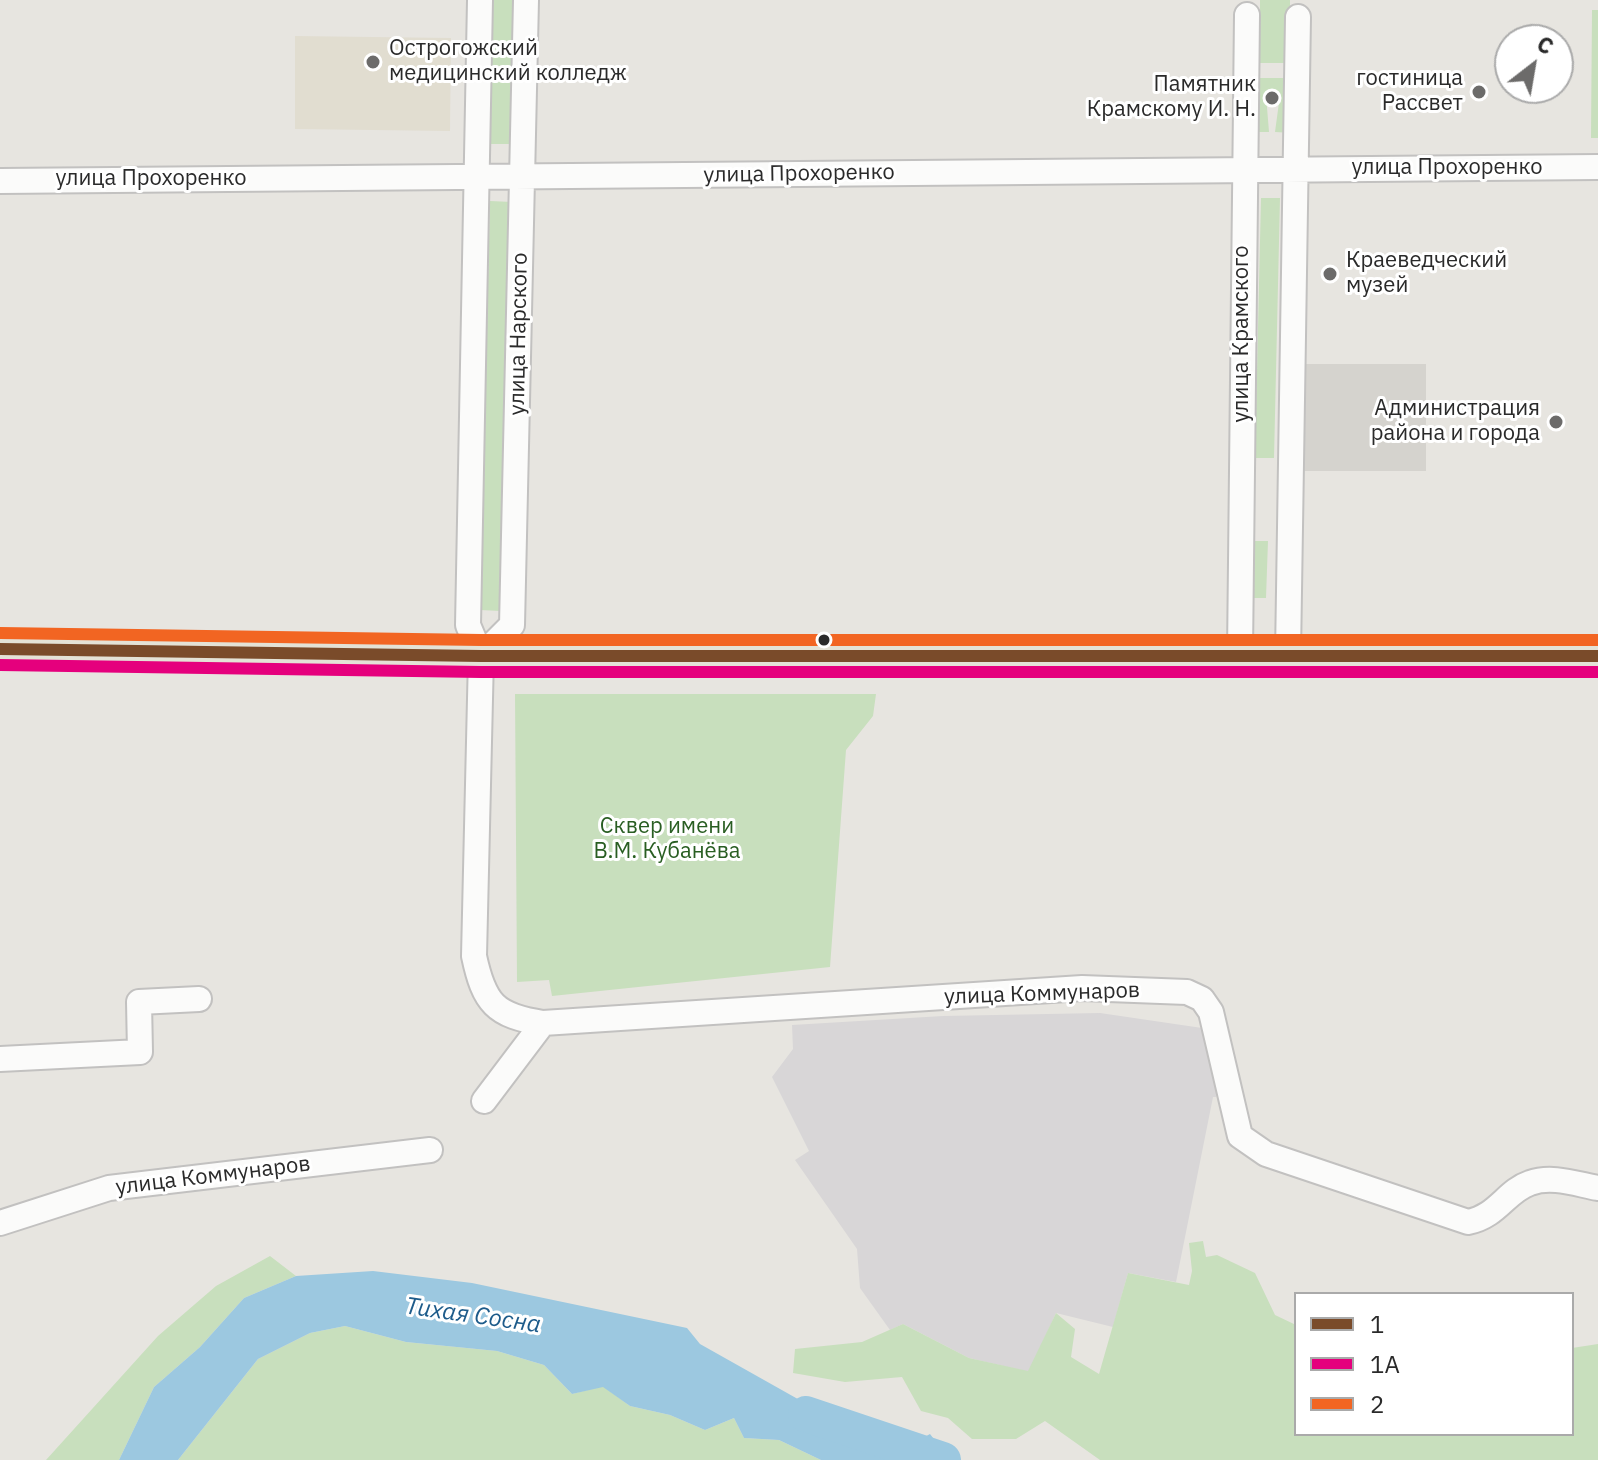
<!DOCTYPE html>
<meta charset="utf-8">
<style>
body{margin:0}
#map{position:relative;width:1598px;height:1460px;overflow:hidden;background:#e7e5e0;font-family:"IBM Plex Sans",sans-serif}
canvas{display:block}
.legend{position:absolute;left:1294px;top:1292px;width:280px;height:144px;box-sizing:border-box;background:#fff;border:2px solid #aaa;margin:0;padding:10px 14px;list-style:none;font-size:24px;color:#2a2a2a}
.legend li{display:flex;align-items:center;gap:16px;height:40px}
.legend b{width:40px;border:2px solid #aaa}
.north{position:absolute;left:1494px;top:24px;width:80px;height:80px;box-sizing:border-box;background:#fff;border:2px solid #aaa;border-radius:50%;rotate:31deg;font-size:22px;font-weight:700;line-height:32px;text-align:center;color:#2a2a2a}
.north::after{content:'';display:block;margin:auto;width:28px;height:36px;background:#6c6b6a;clip-path:polygon(50% 0,100% 100%,50% 72%,0 100%)}
</style>
<div id="map">
<canvas width="1598" height="1460"></canvas>
<ul class="legend">
<li><b style="height:10px;background:#7a4b2a"></b>1</li>
<li><b style="height:10px;background:#e5007d"></b>1А</li>
<li><b style="height:10px;background:#f26522"></b>2</li>
</ul>
<div class="north">С</div>
</div>
<script>
const g = document.querySelector('canvas').getContext('2d');
g.lineJoin = 'round';
function paint(path, color) {
  g.fillStyle = color;
  g.fill(path, 'evenodd');
}
function trace(path, color, width, dash) {
  g.strokeStyle = color;
  g.lineWidth = width;
  g.lineCap = dash ? 'butt' : 'round';
  g.setLineDash(dash || []);
  g.stroke(path);
}
function label(font, color, halo, rows, align = 'center') {
  g.font = font + ' "IBM Plex Sans",sans-serif';
  g.lineWidth = 6;
  g.setLineDash([]);
  g.textBaseline = 'middle';
  g.strokeStyle = halo;
  g.fillStyle = color;
  for (const [text, x, y, turn = 0] of rows) {
    g.save();
    g.translate(x, y);
    g.rotate((+turn || 0) * Math.PI / 180);
    g.textAlign = isNaN(turn) ? turn : align;
    if (halo) g.strokeText(text, 0, 0);
    g.fillText(text, 0, 0);
    g.restore();
  }
}
const industrial = new Path2D(`
 M 1100,1013 L 1202,1028 L 1220,1077 L 1216,1097 L 1213,1097 L 1176,1282 L 1128,1273 L 1113,1327 L 1056,1313 L 1029,1372 L 969,1358 L 903,1324 L 890,1330 L 860,1288 L 857,1249 L 795,1160 L 809,1151 L 772,1077 L 793,1049 L 792,1025 L 943,1016 Z`);
const education = new Path2D(`
 M 295,36 L 451,38 L 450,131 L 295,129 Z`);
const green = new Path2D(`
 M 487,0 L 518,0 L 516,144 L 485,144 Z
 M 1260,0 L 1290,0 L 1290,63 L 1260,63 Z
 M 1592,10 L 1598,10 L 1598,138 L 1591,138 Z
 M 1254,78 L 1294,78 L 1293,133 L 1275,132 L 1280,95 L 1266,95 L 1269,132 L 1253,132 Z
 M 1261,198 L 1280,198 L 1274,458 L 1255,458 Z
 M 490,201 L 512,202 L 501,611 L 480,610 Z
 M 1254,541 L 1268,541 L 1266,598 L 1252,598 Z
 M 515,694 L 876,694 L 873,716 L 846,750 L 830,967 L 552,996 L 549,980 L 517,982 Z
 M 1203,1241 L 1206,1257 L 1217,1255 L 1255,1273 L 1275,1315 L 1296,1325 L 1296,1434 L 1572,1434 L 1572,1348 L 1598,1344 L 1598,1460 L 1100,1460 L 1045,1421 L 1016,1439 L 972,1439 L 948,1418 L 921,1411 L 902,1377 L 845,1382 L 793,1373 L 795,1349 L 862,1342 L 903,1324 L 969,1358 L 1028,1371 L 1056,1313 L 1075,1329 L 1071,1357 L 1099,1374 L 1128,1273 L 1189,1285 L 1192,1271 L 1189,1243 Z
 M 270,1256 L 296,1276 L 244,1298 L 200,1347 L 154,1387 L 119,1460 L 46,1460 L 158,1336 L 216,1286 Z
 M 345,1326 L 406,1342 L 497,1351 L 544,1365 L 572,1394 L 603,1386 L 630,1406 L 670,1415 L 705,1430 L 734,1418 L 744,1438 L 779,1440 L 821,1460 L 178,1460 L 258,1359 L 310,1333 Z`);
const plaza = new Path2D(`
 M 1300,364 L 1426,364 L 1426,471 L 1300,471 Z`);
const water = new Path2D(`
 M 373,1271 L 472,1283 L 687,1328 L 700,1344 L 860,1434 L 906,1447 L 930,1434 L 950,1460 L 821,1460 L 779,1440 L 744,1438 L 734,1418 L 705,1430 L 670,1415 L 630,1406 L 603,1387 L 572,1394 L 544,1365 L 497,1351 L 406,1342 L 345,1326 L 310,1333 L 258,1359 L 178,1460 L 119,1460 L 154,1387 L 200,1347 L 244,1298 L 296,1276 Z`);
const river = new Path2D(`
 M 806,1414 L 943,1460`);
const minor = new Path2D(`
 M 480,0 L 468,625 L 481,656 L 474,956 C 484,1003 495,1016 543,1023 L 1082,988 L 1187,992 L 1202,999 L 1211,1012 L 1240,1136 L 1266,1154 L 1468,1222 C 1498,1216 1506,1191 1530,1183 C 1552,1175 1576,1184 1598,1188
 M 0,181 L 1598,167
 M 1240,653 L 1247,15
 M 1288,654 L 1298,17
 M 481,656 L 512,625 L 526,0
 M 0,1059 L 140,1052 L 139,1002 L 199,999
 M 484,1101 L 543,1023
 M 0,1223 L 109,1188 L 430,1150`);
const major = new Path2D(`
 M 0,649 L 481,656 L 1598,656`);
const bus1 = new Path2D(`
 M 0,649 L 481,656 L 1598,656`);
const bus2 = new Path2D(`
 M 0,665 L 481,672 L 1598,672`);
const bus3 = new Path2D(`
 M 0,633 L 481,640 L 1598,640`);
const markers = [
 [373,62,8,"#6c6b6a"],
 [1479,92,8,"#6c6b6a"],
 [1272,98,8,"#6c6b6a"],
 [1330,274,8,"#6c6b6a"],
 [1556,422,8,"#6c6b6a"],
 [824,640,7,"#2a2a2a"]
];
const poiNames = [
 ["Острогожский",389,49,"left"],
 ["медицинский колледж",389,74,"left"],
 ["гостиница",1463,79],
 ["Рассвет",1463,104],
 ["Памятник",1256,85],
 ["Крамскому И. Н.",1256,110],
 ["Краеведческий",1346,261,"left"],
 ["музей",1346,286,"left"],
 ["Администрация",1540,409],
 ["района и города",1540,434]
];
const streetNames = [
 ["улица Прохоренко",1447,168],
 ["улица Прохоренко",799,174,-1],
 ["улица Прохоренко",151,179],
 ["улица Нарского",519,334,-89],
 ["улица Крамского",1242,334,-90],
 ["улица Коммунаров",1042,994,-2],
 ["улица Коммунаров",213,1176,-7]
];
const parkNames = [
 ["Сквер имени",667,827],
 ["В.М. Кубанёва",667,852]
];
const waterNames = [
 ["Тихая Сосна",473,1316,8]
];
paint(industrial, '#d8d6d7');
paint(education, '#e1ddd0');
paint(green, '#c8dfbd');
paint(plaza, '#d5d3ce');
paint(water, '#9cc8e0');
trace(river, '#9cc8e0', 36);
trace(minor, '#c2c1c0', 28);
trace(major, '#c4c3c1', 34);
trace(minor, '#fbfbfa', 24);
trace(major, '#e4e2d6', 30);
trace(bus1, '#7a4b2a', 12);
trace(bus2, '#e5007d', 12);
trace(bus3, '#f26522', 12);
for (const [x, y, r, color] of markers) {
  const dot = new Path2D();
  dot.arc(x, y, r, 0, 2 * Math.PI);
  g.fillStyle = color;
  g.fill(dot);
  trace(dot, '#fff', 3);
}
label('22px', '#2a2a2a', '#fff', poiNames, 'right');
label('22px', '#2a2a2a', '#fff', streetNames);
label('22px', '#295e22', '#fff', parkNames);
label('italic 24px', '#1d5b8a', '#fff', waterNames);
</script>
